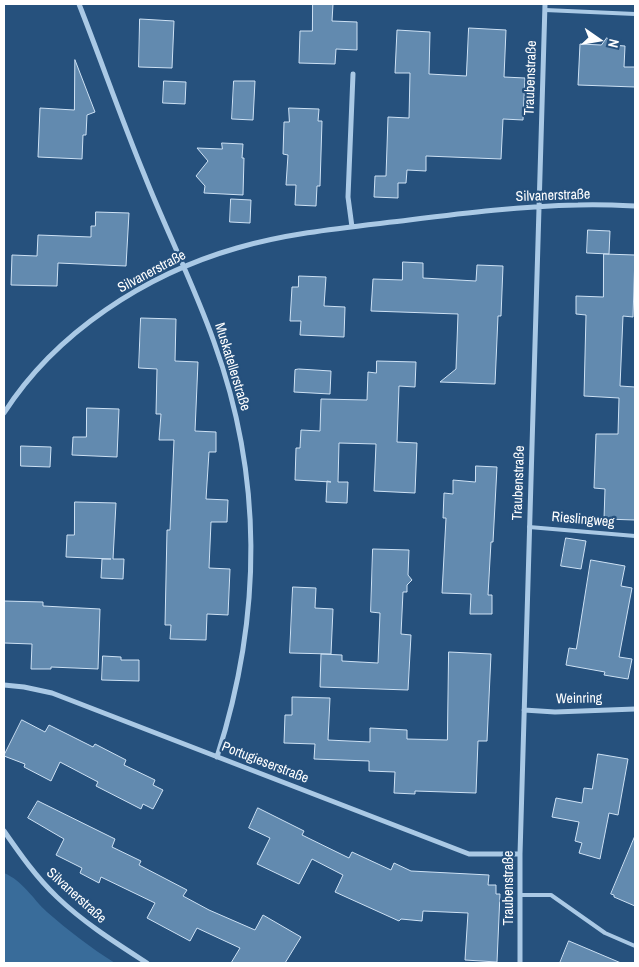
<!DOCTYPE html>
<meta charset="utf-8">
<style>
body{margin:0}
#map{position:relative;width:639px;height:967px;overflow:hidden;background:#26517d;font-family:"Archivo Narrow",sans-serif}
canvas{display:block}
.frame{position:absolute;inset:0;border:5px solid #fff;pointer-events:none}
.north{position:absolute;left:574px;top:15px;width:50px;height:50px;-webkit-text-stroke:4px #26517d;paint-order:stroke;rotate:103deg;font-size:14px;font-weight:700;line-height:20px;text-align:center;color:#fff}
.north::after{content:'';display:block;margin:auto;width:18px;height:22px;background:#fff;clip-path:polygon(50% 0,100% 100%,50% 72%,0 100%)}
</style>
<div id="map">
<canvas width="639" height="967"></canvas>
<div class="frame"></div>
<div class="north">N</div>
</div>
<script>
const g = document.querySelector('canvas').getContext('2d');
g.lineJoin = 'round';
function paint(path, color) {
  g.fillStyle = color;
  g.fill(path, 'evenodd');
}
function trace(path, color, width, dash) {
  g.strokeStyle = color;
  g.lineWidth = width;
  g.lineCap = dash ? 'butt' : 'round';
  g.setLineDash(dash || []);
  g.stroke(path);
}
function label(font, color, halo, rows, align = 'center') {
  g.font = font + ' "Archivo Narrow",sans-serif';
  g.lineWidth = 4.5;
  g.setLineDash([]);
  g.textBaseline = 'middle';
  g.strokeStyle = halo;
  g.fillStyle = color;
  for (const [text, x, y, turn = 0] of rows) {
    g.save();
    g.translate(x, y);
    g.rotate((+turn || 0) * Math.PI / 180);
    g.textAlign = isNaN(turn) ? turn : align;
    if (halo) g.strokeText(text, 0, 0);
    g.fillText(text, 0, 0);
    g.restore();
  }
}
const green = new Path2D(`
 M 4,873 C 23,881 32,898 47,912 C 69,931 91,948 115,963 L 4,963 Z`);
const building = new Path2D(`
 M 313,4 L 333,4 L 332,21 L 357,22 L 357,50 L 336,49 L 335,64 L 299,63 L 300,31 L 312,31 Z
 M 140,19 L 174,21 L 172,68 L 139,67 Z
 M 469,28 L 506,30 L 504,77 L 525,78 L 523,120 L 503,119 L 501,159 L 426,156 L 426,171 L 407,170 L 406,183 L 398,183 L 398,198 L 374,197 L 375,176 L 386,176 L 388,117 L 409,118 L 410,73 L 395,73 L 397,30 L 430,32 L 429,74 L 466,76 Z
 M 607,38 L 612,45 L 625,46 L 624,67 L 635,67 L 635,87 L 578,85 L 580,44 L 601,45 Z
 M 75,60 L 95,112 L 87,115 L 86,135 L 83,135 L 82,159 L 38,157 L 40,108 L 74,110 Z
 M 164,81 L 186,82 L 185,104 L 163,103 Z
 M 234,81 L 255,81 L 253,120 L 232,119 Z
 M 289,108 L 319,109 L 318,121 L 322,121 L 320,186 L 317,186 L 316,206 L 295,205 L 296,185 L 286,185 L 288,155 L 283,154 L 284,122 L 289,122 Z
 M 222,143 L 243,144 L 242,158 L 244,158 L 243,195 L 204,193 L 205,186 L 196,176 L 208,161 L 197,148 L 222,149 Z
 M 231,199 L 251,200 L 250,223 L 230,222 Z
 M 96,212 L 129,213 L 126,266 L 58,263 L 57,286 L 11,285 L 12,255 L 37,256 L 38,235 L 91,237 L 91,226 L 95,226 Z
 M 588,230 L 610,231 L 609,254 L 587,253 Z
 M 604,254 L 635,255 L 633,317 L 623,316 L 620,386 L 635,387 L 635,520 L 604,519 L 605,489 L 594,488 L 596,434 L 618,434 L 619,398 L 584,396 L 586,315 L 576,314 L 576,296 L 603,297 Z
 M 403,262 L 423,263 L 423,278 L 476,281 L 477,265 L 503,266 L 501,316 L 498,316 L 495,384 L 440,382 L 456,369 L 458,314 L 371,311 L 373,279 L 402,280 Z
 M 299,276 L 326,277 L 324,306 L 345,307 L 344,337 L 300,335 L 301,321 L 290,321 L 292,287 L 298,287 Z
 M 141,318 L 176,319 L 175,361 L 198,362 L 195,431 L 216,432 L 216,452 L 209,452 L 206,499 L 228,500 L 227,522 L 211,522 L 209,568 L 230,569 L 228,615 L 207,614 L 206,640 L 170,639 L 171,625 L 165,625 L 167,530 L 170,530 L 174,440 L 159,440 L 161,414 L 156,414 L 157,369 L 139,368 Z
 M 377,361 L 416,362 L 415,387 L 399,386 L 397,442 L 417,443 L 415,493 L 374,491 L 376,444 L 339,443 L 338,482 L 348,482 L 347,503 L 326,502 L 327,481 L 331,482 L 295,480 L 296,448 L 300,448 L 301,430 L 320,431 L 321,399 L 367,400 L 368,372 L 376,373 Z
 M 299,369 L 331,371 L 330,394 L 294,392 L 295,370 Z
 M 87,408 L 119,409 L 117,457 L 72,455 L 73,437 L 86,437 Z
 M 21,446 L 51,447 L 50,467 L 21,466 Z
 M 476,466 L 497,467 L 493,542 L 491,542 L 488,595 L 492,595 L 492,614 L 470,614 L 471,594 L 442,593 L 446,518 L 443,518 L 444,493 L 453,494 L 453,480 L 475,482 Z
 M 75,502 L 116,503 L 113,559 L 124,559 L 123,579 L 101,578 L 102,559 L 111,559 L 66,557 L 67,535 L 74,535 Z
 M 566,538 L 586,541 L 581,569 L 561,566 Z
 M 373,549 L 409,550 L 408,575 L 412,580 L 407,585 L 407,592 L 403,592 L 401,634 L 411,635 L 408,690 L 320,687 L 321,654 L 342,655 L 342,661 L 378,663 L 380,613 L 371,612 Z
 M 591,560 L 625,566 L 621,586 L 632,588 L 619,657 L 632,659 L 628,679 L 604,675 L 605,672 L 566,665 L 569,648 L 576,649 Z
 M 293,587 L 316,588 L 315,608 L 333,609 L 331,654 L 290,653 Z
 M 4,601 L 43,602 L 43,606 L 100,609 L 98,669 L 51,667 L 51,669 L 31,669 L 32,644 L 4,643 Z
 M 449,652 L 491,654 L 487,741 L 478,741 L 476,793 L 415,791 L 415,794 L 394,793 L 395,772 L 369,771 L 369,761 L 314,759 L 315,744 L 284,743 L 285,715 L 292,715 L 292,697 L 330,698 L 328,740 L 370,742 L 370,728 L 407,730 L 407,739 L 447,740 Z
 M 103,656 L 121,657 L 121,660 L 139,660 L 139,681 L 102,680 Z
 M 22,720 L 45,732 L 49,725 L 93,747 L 95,744 L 126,760 L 124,765 L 155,780 L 153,785 L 163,790 L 153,809 L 143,804 L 141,809 L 96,786 L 98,782 L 60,762 L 51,781 L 24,767 L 25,764 L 4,756 Z
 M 598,754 L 628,759 L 618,815 L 609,813 L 600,859 L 579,853 L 582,843 L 575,841 L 579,822 L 552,817 L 556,798 L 582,803 L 584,788 L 592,789 Z
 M 38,801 L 115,839 L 112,847 L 141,861 L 139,865 L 187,890 L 183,896 L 209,910 L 255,930 L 263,915 L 301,937 L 285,963 L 231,963 L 240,948 L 197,928 L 190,941 L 147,918 L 155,903 L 101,877 L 99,883 L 80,873 L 82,868 L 56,855 L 64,839 L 28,818 Z
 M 258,808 L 304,831 L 302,835 L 349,858 L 352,852 L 391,870 L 394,863 L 411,871 L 489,875 L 488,885 L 496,885 L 496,894 L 500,894 L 497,962 L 465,960 L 468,913 L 423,911 L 422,921 L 401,919 L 399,921 L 335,892 L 343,875 L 312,859 L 299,884 L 257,864 L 270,838 L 249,828 Z
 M 635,836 L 635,906 L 614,897 L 614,895 L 611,894 Z
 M 569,941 L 621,963 L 560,963 Z`);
const lane = new Path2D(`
 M 545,10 L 635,14
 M 529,527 L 635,536
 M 520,895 L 551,895 L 605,933 L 635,946`);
const street = new Path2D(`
 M 79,4 C 101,60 121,118 144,174 C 166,230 194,285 214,342 C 264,480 262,617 217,757
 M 352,227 L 348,197 L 353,74
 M 4,413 C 56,332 146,274 237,248 C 292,232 352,227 409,220 C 465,213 522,206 578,205 C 597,204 616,205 635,206
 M 4,685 L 24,687 L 52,693 L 469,854 L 520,854
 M 524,710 L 555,712 L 635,709
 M 4,831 C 20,854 36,877 57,897 C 84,923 116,943 147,963
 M 520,963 L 520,854 L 545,4`);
const streetNames = [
 ["Traubenstraße",531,78,-88],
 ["Silvanerstraße",553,196,-2],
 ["Silvanerstraße",152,272,-28],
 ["Muskatellerstraße",232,367,73],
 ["Traubenstraße",519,483,-88],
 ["Rieslingweg",583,520,5],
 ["Weinring",579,699,-1],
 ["Portugieserstraße",265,763,21],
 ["Traubenstraße",509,888,-90],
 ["Silvanerstraße",76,896,42]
];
paint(green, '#396c9a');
paint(building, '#628aaf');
trace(building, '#cde1f4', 1);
trace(lane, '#aac9e5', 4);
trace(street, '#aac9e5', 5);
label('14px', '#fff', '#26517d', streetNames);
</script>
